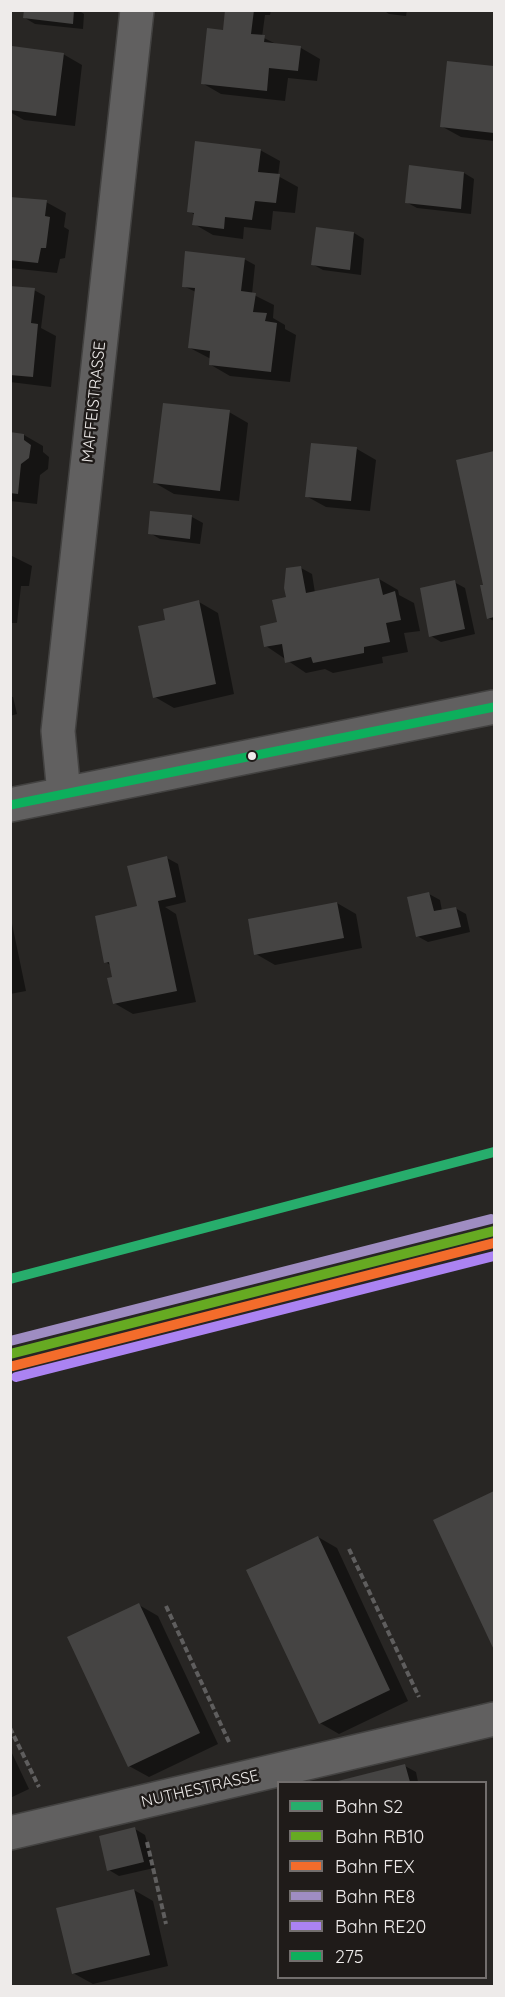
<!DOCTYPE html>
<style>
body{margin:0}
#map{position:relative;width:505px;height:1997px;overflow:hidden;background:#282624;font-family:Quicksand,sans-serif}
canvas{display:block}
.frame{position:absolute;inset:0;border:12px solid #eeebea;pointer-events:none}
.legend{position:absolute;left:277px;top:1781px;width:210px;height:198px;box-sizing:border-box;background:#1f1b19;border:2px solid #726e6d;margin:0;padding:8px 10px;list-style:none;font-size:18px;color:#eeebea}
.legend li{display:flex;align-items:center;gap:12px;height:30px}
.legend b{width:30px;border:2px solid #726e6d}
</style>
<div id="map">
<canvas width="505" height="1997"></canvas>
<div class="frame"></div>
<ul class="legend">
<li><b style="height:8px;background:#27ad6c"></b>Bahn S2</li>
<li><b style="height:8px;background:#6a2"></b>Bahn RB10</li>
<li><b style="height:8px;background:#f36c2b"></b>Bahn FEX</li>
<li><b style="height:8px;background:#9f8dc2"></b>Bahn RE8</li>
<li><b style="height:8px;background:#ab83f2"></b>Bahn RE20</li>
<li><b style="height:8px;background:#0daf5c"></b>275</li>
</ul>
</div>
<script>
const g = document.querySelector('canvas').getContext('2d');
g.lineJoin = 'round';
function paint(path, color) {
  g.fillStyle = color;
  g.fill(path, 'evenodd');
}
function trace(path, color, width, dash) {
  g.strokeStyle = color;
  g.lineWidth = width;
  g.lineCap = dash ? 'butt' : 'round';
  g.setLineDash(dash || []);
  g.stroke(path);
}
function label(font, color, halo, rows, align = 'center') {
  g.font = font + ' Quicksand,sans-serif';
  g.lineWidth = 5;
  g.setLineDash([]);
  g.textBaseline = 'middle';
  g.strokeStyle = halo;
  g.fillStyle = color;
  for (const [text, x, y, turn = 0] of rows) {
    g.save();
    g.translate(x, y);
    g.rotate((+turn || 0) * Math.PI / 180);
    g.textAlign = isNaN(turn) ? turn : align;
    if (halo) g.strokeText(text, 0, 0);
    g.fillText(text, 0, 0);
    g.restore();
  }
}
const shadow = new Path2D(`
 M 26,10 L 78,10 L 84,14 L 83,29 L 35,24 L 25,18 Z
 M 227,10 L 271,10 L 270,15 L 265,15 L 262,37 L 278,45 L 301,48 L 320,59 L 317,81 L 288,78 L 285,101 L 221,94 L 202,83 L 225,32 Z
 M 383,10 L 407,10 L 406,16 L 389,14 Z
 M 13,47 L 63,54 L 82,65 L 75,126 L 24,120 L 10,112 L 10,65 Z
 M 449,62 L 494,68 L 494,141 L 461,137 L 441,126 Z
 M 260,150 L 280,161 L 278,176 L 298,187 L 295,213 L 273,211 L 271,230 L 244,227 L 243,239 L 213,235 L 194,224 L 195,215 L 189,211 Z
 M 464,173 L 474,179 L 471,214 L 417,208 L 406,202 Z
 M 10,198 L 46,202 L 66,213 L 64,227 L 69,230 L 65,258 L 60,259 L 57,273 L 10,268 Z
 M 354,233 L 364,239 L 361,275 L 323,270 L 312,264 Z
 M 244,259 L 255,265 L 252,294 L 274,305 L 273,318 L 285,325 L 285,329 L 296,335 L 290,382 L 230,376 L 211,365 L 211,359 L 190,348 L 196,292 L 183,286 Z
 M 10,287 L 34,290 L 45,296 L 41,328 L 56,336 L 51,387 L 10,382 Z
 M 229,412 L 248,423 L 239,501 L 174,494 L 155,483 Z
 M 10,434 L 24,435 L 43,446 L 43,452 L 49,457 L 48,469 L 40,475 L 37,504 L 10,501 Z
 M 357,449 L 376,460 L 370,511 L 326,507 L 306,496 Z
 M 494,453 L 494,621 L 488,618 L 485,586 L 458,461 Z
 M 152,513 L 192,517 L 203,523 L 200,544 L 160,539 L 150,533 Z
 M 10,555 L 32,566 L 29,586 L 21,586 L 17,623 L 10,623 Z
 M 301,568 L 312,574 L 315,593 L 379,579 L 398,590 L 399,595 L 414,603 L 420,631 L 404,633 L 408,652 L 382,657 L 383,663 L 333,673 L 325,669 L 306,673 L 266,646 L 279,623 Z
 M 454,582 L 465,588 L 475,634 L 441,642 L 431,636 Z
 M 199,602 L 218,613 L 234,694 L 174,708 L 155,697 L 167,621 Z
 M 10,696 L 13,697 L 17,714 L 10,716 Z
 M 167,858 L 178,864 L 186,902 L 165,907 L 176,914 L 196,1002 L 133,1014 L 114,1003 L 114,978 L 111,966 L 106,962 Z
 M 429,894 L 440,900 L 442,911 L 455,908 L 466,914 L 470,932 L 428,942 L 417,936 Z
 M 337,903 L 356,914 L 362,948 L 275,965 L 256,954 Z
 M 10,914 L 26,991 L 10,994 Z
 M 494,1492 L 494,1646 L 435,1520 Z
 M 318,1537 L 337,1548 L 408,1701 L 339,1734 L 320,1723 Z
 M 139,1605 L 158,1616 L 218,1744 L 149,1777 L 129,1766 Z
 M 10,1749 L 29,1789 L 10,1798 Z
 M 405,1766 L 416,1772 L 418,1782 L 336,1782 Z
 M 135,1829 L 145,1835 L 154,1868 L 119,1876 L 109,1870 Z
 M 134,1890 L 153,1901 L 168,1966 L 93,1984 L 73,1973 Z`);
const building = new Path2D(`
 M 24,10 L 74,10 L 73,24 L 23,18 Z
 M 225,10 L 254,10 L 251,34 L 265,35 L 264,42 L 301,46 L 298,71 L 269,68 L 267,91 L 201,84 L 207,28 L 223,30 Z
 M 12,46 L 64,53 L 56,116 L 10,110 Z
 M 447,61 L 494,66 L 494,133 L 440,127 Z
 M 195,141 L 261,149 L 258,172 L 280,174 L 276,203 L 255,201 L 252,220 L 225,217 L 224,229 L 192,225 L 194,213 L 187,212 Z
 M 409,165 L 464,172 L 461,209 L 405,203 Z
 M 10,197 L 47,200 L 45,216 L 50,217 L 46,248 L 41,248 L 38,263 L 10,260 Z
 M 316,227 L 354,232 L 350,270 L 311,265 Z
 M 185,251 L 245,258 L 241,291 L 256,293 L 253,312 L 267,313 L 265,321 L 277,323 L 271,372 L 209,365 L 210,351 L 188,348 L 195,288 L 182,287 Z
 M 10,286 L 35,288 L 31,323 L 38,324 L 33,377 L 10,375 Z
 M 163,403 L 230,410 L 220,491 L 153,483 Z
 M 10,432 L 24,434 L 24,440 L 31,445 L 29,458 L 21,464 L 18,494 L 10,493 Z
 M 311,443 L 357,447 L 351,501 L 305,497 Z
 M 494,451 L 494,617 L 487,619 L 480,585 L 483,585 L 456,460 Z
 M 150,511 L 192,515 L 190,539 L 148,534 Z
 M 301,566 L 306,593 L 379,578 L 383,595 L 395,591 L 401,620 L 386,623 L 390,642 L 364,647 L 364,653 L 313,663 L 311,657 L 285,663 L 282,644 L 264,647 L 260,626 L 277,622 L 272,600 L 286,597 L 284,588 L 286,568 Z
 M 455,580 L 465,629 L 429,637 L 420,588 Z
 M 199,600 L 216,684 L 153,698 L 138,626 L 165,620 L 163,609 Z
 M 167,856 L 176,897 L 158,901 L 177,991 L 113,1004 L 107,978 L 112,977 L 109,962 L 104,963 L 95,916 L 137,906 L 127,866 Z
 M 429,892 L 434,911 L 456,907 L 461,927 L 416,937 L 407,897 Z
 M 337,902 L 344,938 L 254,955 L 248,919 Z
 M 494,1491 L 494,1650 L 433,1520 Z
 M 318,1536 L 390,1690 L 319,1724 L 246,1570 Z
 M 139,1603 L 200,1733 L 128,1767 L 67,1637 Z
 M 405,1764 L 410,1782 L 334,1782 Z
 M 135,1827 L 144,1862 L 107,1871 L 99,1836 Z
 M 134,1889 L 150,1955 L 72,1974 L 56,1908 Z`);
const path = new Path2D(`
 M 349,1549 L 419,1697
 M 166,1606 L 229,1742
 M 10,1728 L 39,1787
 M 147,1842 L 166,1924
 M 10,1985 L 11,1985`);
const minor = new Path2D(`
 M 64,794 L 58,731 L 137,10
 M 10,805 L 494,707
 M 10,1833 L 494,1719`);
const bus1 = new Path2D(`
 M 10,805 L 494,707`);
const rail1 = new Path2D(`
 M 10,1279 L 494,1152`);
const rail2 = new Path2D(`
 M 10,1354 L 494,1231`);
const rail3 = new Path2D(`
 M 13,1366 L 494,1243`);
const rail4 = new Path2D(`
 M 10,1341 L 491,1219`);
const rail5 = new Path2D(`
 M 16,1377 L 494,1256`);
const markers = [
 [252,756,5,"#eeebea"]
];
const streetNames = [
 ["MAFFEISTRASSE",94,402,-84],
 ["NUTHESTRASSE",200,1789,-13]
];
paint(shadow, '#0007');
paint(building, '#454443');
trace(minor, '#434241', 36);
trace(path, '#5f5e5e', 4, [6, 3]);
trace(minor, '#616060', 33);
trace(bus1, '#0daf5c', 9);
trace(rail1, '#27ad6c', 10);
trace(rail2, '#6a2', 10);
trace(rail3, '#f36c2b', 10);
trace(rail4, '#9f8dc2', 10);
trace(rail5, '#ab83f2', 10);
for (const [x, y, r, color] of markers) {
  const dot = new Path2D();
  dot.arc(x, y, r, 0, 2 * Math.PI);
  g.fillStyle = color;
  g.fill(dot);
  trace(dot, '#1f1b19', 2);
}
label('16px', '#eeebea', '#1f1b19', streetNames);
</script>
